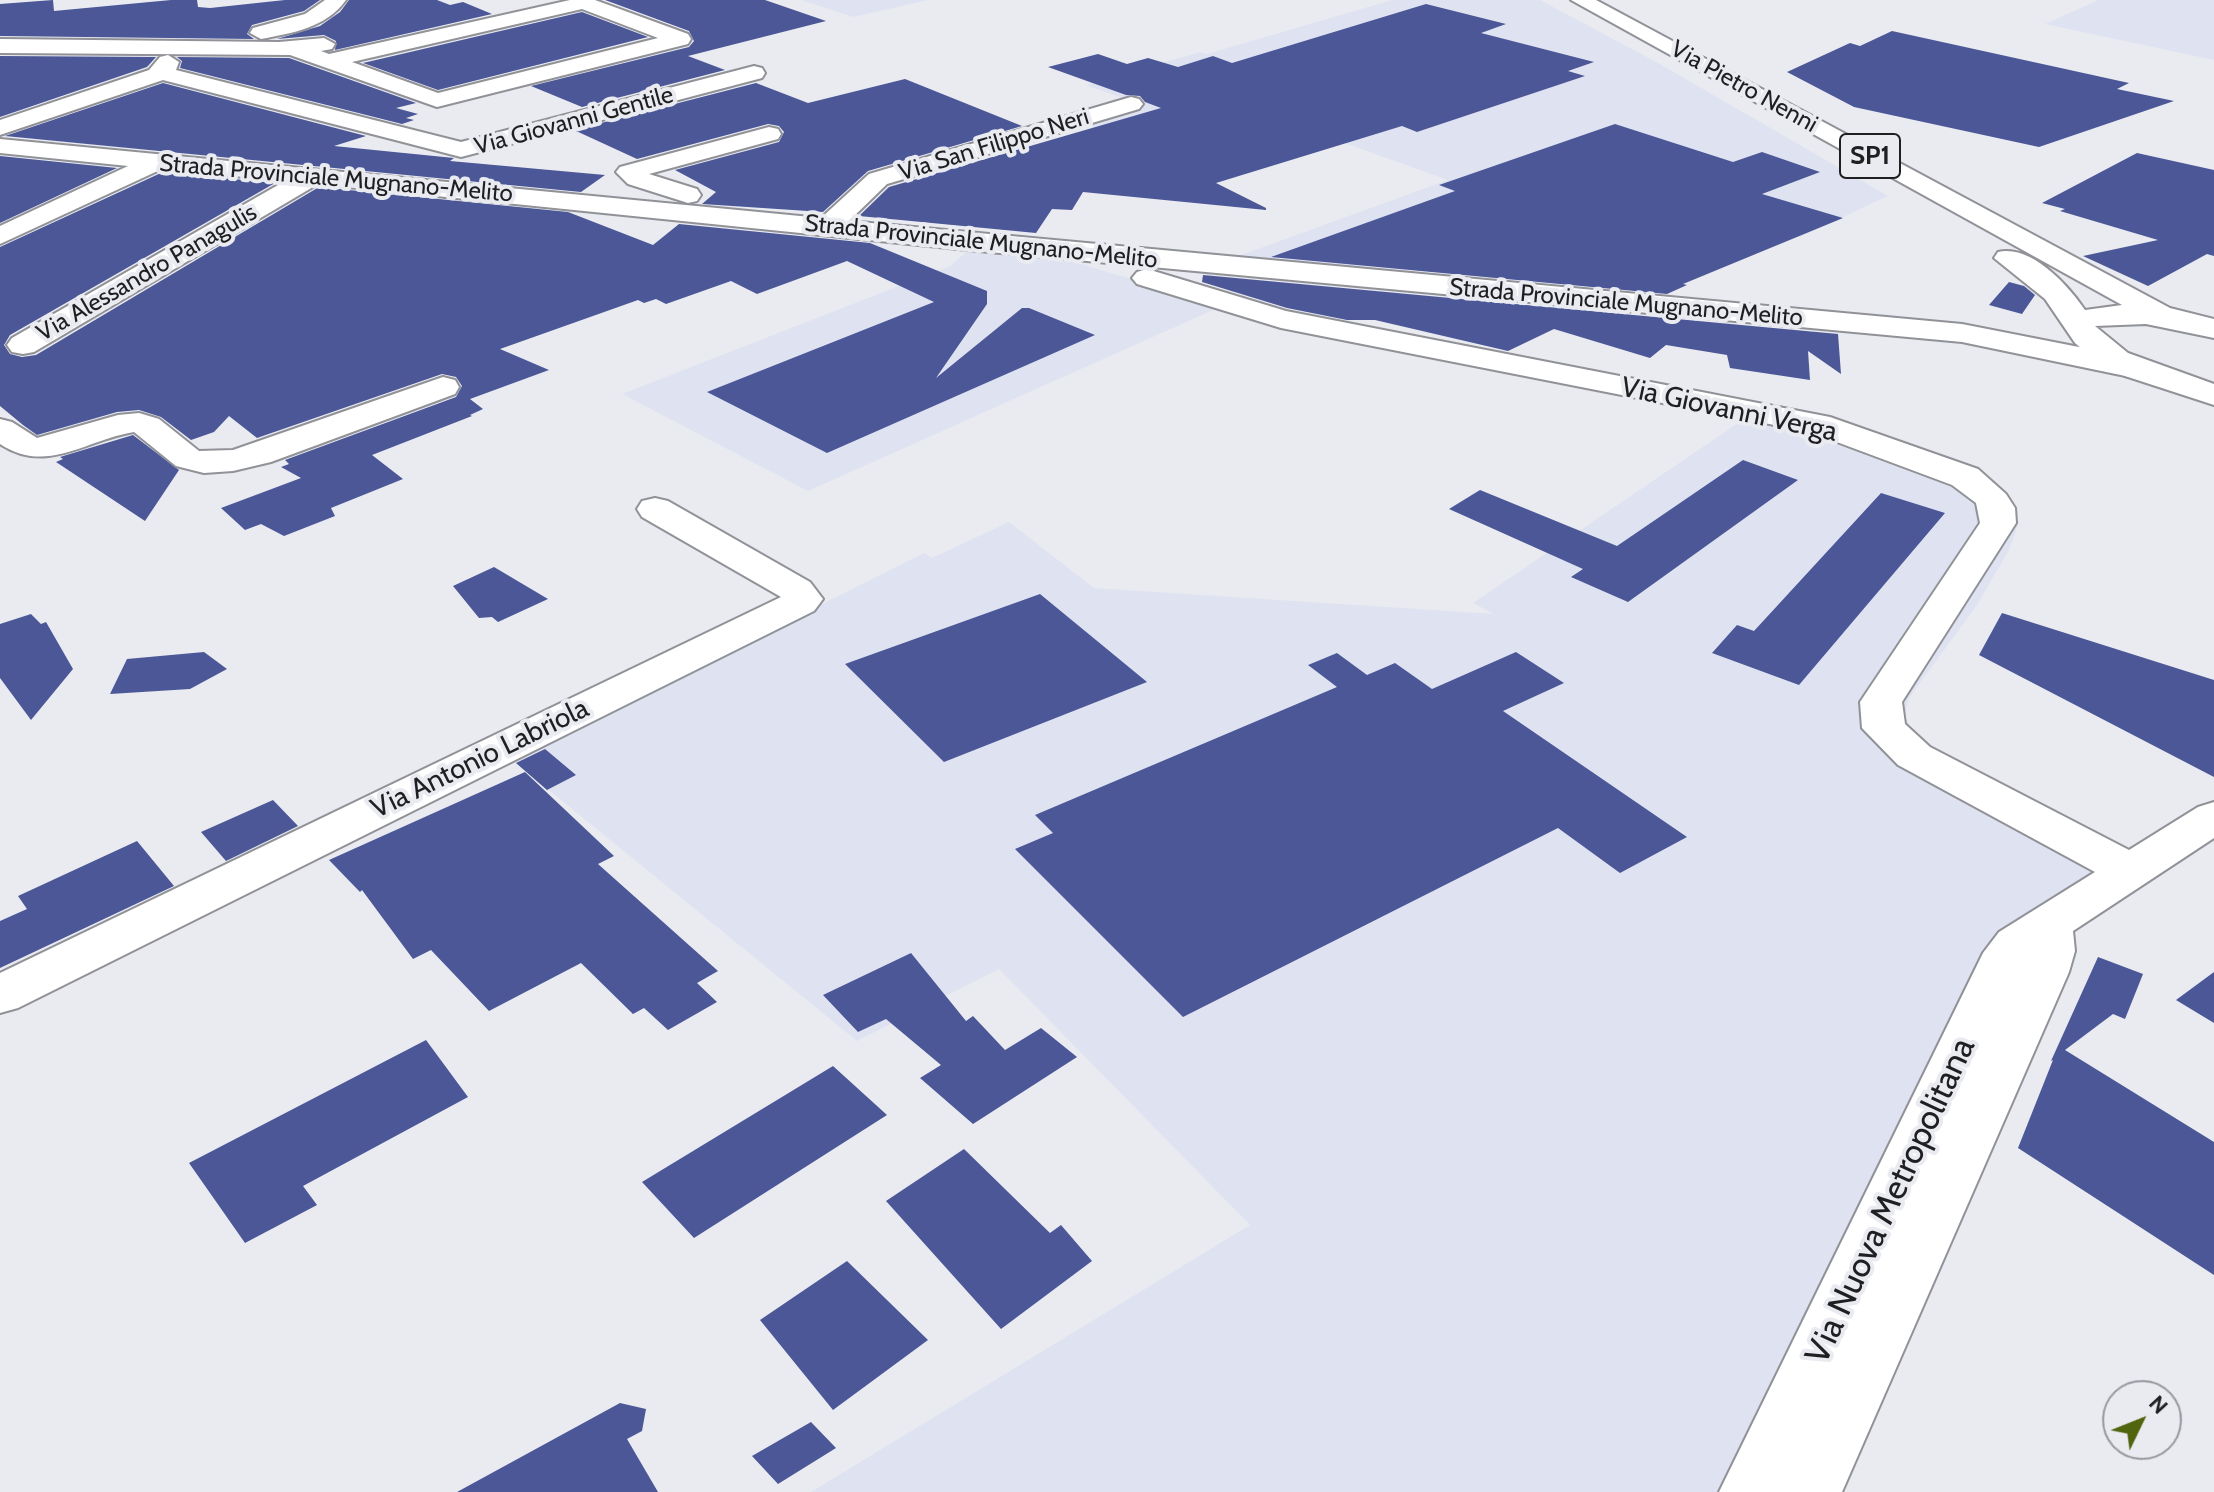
<!DOCTYPE html>
<style>
body{margin:0}
#map{position:relative;width:2214px;height:1492px;overflow:hidden;background:#e9ebf1;font-family:Cabin,sans-serif}
canvas{display:block}
.north{position:absolute;left:2102px;top:1380px;width:80px;height:80px;box-sizing:border-box;background:#e9ebf1;border:2px solid #98999e;border-radius:50%;rotate:47deg;font-size:22px;font-weight:700;line-height:32px;text-align:center;color:#1f1f21}
.north::after{content:'';display:block;margin:auto;width:28px;height:36px;background:#51640e;clip-path:polygon(50% 0,100% 100%,50% 72%,0 100%)}
</style>
<div id="map">
<canvas width="2214" height="1492"></canvas>
<div class="north">N</div>
</div>
<script>
const g = document.querySelector('canvas').getContext('2d');
g.lineJoin = 'round';
function paint(path, color) {
  g.fillStyle = color;
  g.fill(path, 'evenodd');
}
function trace(path, color, width, dash) {
  g.strokeStyle = color;
  g.lineWidth = width;
  g.lineCap = dash ? 'butt' : 'round';
  g.setLineDash(dash || []);
  g.stroke(path);
}
function label(font, color, halo, rows, align = 'center') {
  g.font = font + ' Cabin,sans-serif';
  g.lineWidth = 8;
  g.setLineDash([]);
  g.textBaseline = 'middle';
  g.strokeStyle = halo;
  g.fillStyle = color;
  for (const [text, x, y, turn = 0] of rows) {
    g.save();
    g.translate(x, y);
    g.rotate((+turn || 0) * Math.PI / 180);
    g.textAlign = isNaN(turn) ? turn : align;
    if (halo) g.strokeText(text, 0, 0);
    g.fillText(text, 0, 0);
    g.restore();
  }
}
const built = new Path2D(`
 M 801,0 L 928,0 L 853,17 Z
 M 1392,0 L 1540,0 L 1658,63 L 1888,196 L 1800,237 L 1675,194 L 1534,200 L 1341,273 L 1222,262 L 1448,180 L 1280,120 L 1151,151 L 1066,116 L 1125,99 L 1086,85 L 1200,52 L 1207,54 Z
 M 2098,0 L 2214,0 L 2214,60 L 2045,24 Z
 M 971,248 L 1054,256 L 1222,306 L 808,491 L 622,394 L 950,266 Z
 M 1744,419 L 1800,427 L 2004,496 L 2019,522 L 2009,550 L 1977,605 L 1909,698 L 1905,717 L 1917,739 L 1936,756 L 2133,852 L 2009,928 L 1722,1492 L 811,1492 L 1250,1225 L 999,969 L 857,1041 L 512,760 L 924,553 L 932,558 L 1009,522 L 1094,588 L 1494,614 L 1473,603 Z`);
const building = new Path2D(`
 M 53,0 L 54,11 L 171,0 L 197,0 L 198,7 L 210,8 L 285,0 L 320,0 L 304,11 L 252,25 L 247,34 L 254,39 L 0,36 L 0,4 Z
 M 349,0 L 437,0 L 450,5 L 463,2 L 492,14 L 335,50 L 336,41 L 324,35 L 277,39 L 320,26 L 340,12 Z
 M 605,0 L 765,0 L 826,21 L 688,56 L 725,70 L 582,107 L 531,86 L 689,47 L 694,41 L 689,31 Z
 M 1426,4 L 1506,24 L 1481,33 L 1594,62 L 1568,71 L 1585,76 L 1417,132 L 1402,126 L 1216,183 L 1266,208 L 1266,210 L 1083,192 L 1072,210 L 1052,209 L 1036,233 L 859,216 L 889,187 L 1161,108 L 1145,102 L 1140,96 L 1126,95 L 1048,67 L 1098,54 L 1127,64 L 1148,58 L 1178,67 L 1213,56 L 1232,63 Z
 M 582,12 L 648,37 L 438,90 L 363,63 Z
 M 1892,31 L 2129,83 L 2117,89 L 2174,101 L 2039,147 L 1854,107 L 1787,72 L 1850,43 L 1860,46 Z
 M 0,56 L 156,57 L 147,67 L 0,117 Z
 M 177,57 L 289,58 L 416,103 L 396,108 L 418,114 L 406,118 L 414,120 L 402,124 L 180,68 L 182,61 Z
 M 905,79 L 1022,126 L 868,171 L 823,212 L 702,204 L 716,192 L 675,170 L 779,142 L 784,132 L 779,126 L 768,124 L 637,159 L 574,130 L 756,83 L 808,103 Z
 M 163,83 L 366,136 L 334,146 L 454,158 L 450,161 L 605,175 L 581,192 L 5,136 Z
 M 1615,124 L 1733,162 L 1762,152 L 1820,172 L 1762,194 L 1843,218 L 1683,284 L 1687,285 L 1667,294 L 1271,257 L 1455,191 L 1439,185 Z
 M 2137,153 L 2214,170 L 2214,256 L 2207,254 L 2148,286 L 2083,256 L 2158,240 L 2060,211 L 2065,209 L 2042,203 Z
 M 0,156 L 117,168 L 0,223 Z
 M 163,172 L 275,183 L 10,335 L 4,345 L 10,354 L 22,357 L 36,355 L 319,187 L 568,212 L 653,245 L 679,224 L 870,243 L 987,291 L 987,304 L 936,378 L 1022,308 L 1029,308 L 1095,335 L 827,453 L 707,392 L 934,302 L 847,261 L 757,294 L 731,281 L 666,304 L 656,299 L 644,303 L 638,300 L 500,349 L 549,370 L 470,399 L 483,409 L 470,415 L 472,416 L 372,455 L 403,479 L 331,508 L 335,516 L 284,536 L 261,524 L 245,530 L 221,508 L 301,478 L 281,467 L 289,464 L 285,460 L 456,397 L 462,386 L 456,377 L 442,374 L 257,438 L 229,416 L 214,432 L 191,440 L 161,417 L 139,410 L 117,412 L 37,435 L 23,425 L 0,406 L 0,247 Z
 M 1203,275 L 1838,334 L 1841,374 L 1808,351 L 1810,380 L 1730,368 L 1727,355 L 1666,345 L 1650,358 L 1554,329 L 1508,351 L 1375,320 L 1347,320 L 1287,308 L 1202,282 Z
 M 2009,282 L 2024,286 L 2035,295 L 2022,314 L 1989,305 Z
 M 133,435 L 179,470 L 145,521 L 56,462 L 63,459 L 60,457 Z
 M 1743,460 L 1798,480 L 1628,602 L 1571,577 L 1583,569 L 1449,509 L 1480,490 L 1617,546 Z
 M 1881,493 L 1945,513 L 1799,685 L 1712,653 L 1737,625 L 1754,631 Z
 M 494,567 L 548,599 L 498,622 L 492,617 L 479,618 L 453,586 Z
 M 1040,594 L 1147,682 L 944,762 L 845,664 Z
 M 2002,613 L 2214,680 L 2214,777 L 1979,655 Z
 M 31,614 L 41,624 L 46,622 L 73,669 L 31,720 L 0,678 L 0,624 Z
 M 204,652 L 227,669 L 190,689 L 110,694 L 127,659 Z
 M 1516,652 L 1564,683 L 1503,711 L 1687,837 L 1620,873 L 1558,828 L 1183,1017 L 1015,849 L 1053,833 L 1035,815 L 1337,687 L 1308,665 L 1337,653 L 1367,675 L 1395,663 L 1432,689 Z
 M 545,749 L 576,775 L 547,790 L 516,763 Z
 M 525,772 L 614,856 L 598,864 L 718,971 L 697,983 L 717,1002 L 668,1030 L 644,1008 L 633,1014 L 581,963 L 489,1011 L 431,950 L 413,959 L 362,890 L 360,892 L 329,860 Z
 M 273,800 L 298,826 L 226,861 L 201,832 Z
 M 137,841 L 174,886 L 0,968 L 0,921 L 27,909 L 18,896 Z
 M 911,953 L 966,1021 L 973,1016 L 1005,1050 L 1041,1028 L 1077,1057 L 973,1124 L 920,1078 L 941,1065 L 886,1019 L 858,1032 L 823,995 Z
 M 2098,957 L 2143,974 L 2125,1019 L 2113,1014 L 2065,1050 L 2214,1142 L 2214,1275 L 2018,1148 L 2053,1060 L 2051,1061 Z
 M 2214,972 L 2214,1023 L 2176,1000 Z
 M 426,1040 L 468,1097 L 303,1186 L 317,1205 L 245,1243 L 189,1163 Z
 M 833,1066 L 887,1115 L 694,1238 L 642,1182 Z
 M 964,1149 L 1050,1233 L 1061,1225 L 1092,1261 L 1001,1329 L 886,1201 Z
 M 847,1261 L 928,1340 L 833,1410 L 760,1320 Z
 M 620,1403 L 646,1409 L 642,1431 L 627,1439 L 658,1492 L 457,1492 Z
 M 811,1422 L 836,1448 L 778,1484 L 752,1456 Z`);
const minor = new Path2D(`
 M 325,0 L 346,0 C 326,28 292,33 261,39 L 250,33 L 253,28 L 305,14 Z
 M 570,0 L 595,0 L 688,34 L 691,39 L 688,44 L 437,107 L 290,55 L 0,53 L 0,39 L 279,42 L 324,38 L 335,44 L 332,49 L 321,51 L 329,54 ZM 582,9 L 658,38 L 438,93 L 352,62 Z
 M 168,55 L 179,62 L 176,70 L 461,142 L 754,66 L 762,68 L 765,73 L 762,78 L 461,157 L 163,80 L 0,135 L 0,120 L 149,70 L 160,57 Z
 M 1131,97 L 1139,99 L 1143,104 L 1139,109 L 887,184 L 849,221 L 1962,324 L 2135,358 L 2146,361 L 2151,368 L 2146,375 L 2135,378 L 1962,342 L 968,250 L 318,184 L 34,352 L 23,354 L 12,352 L 7,345 L 12,338 L 285,181 L 162,169 L 0,244 L 0,226 L 128,166 L 0,153 L 0,139 L 821,218 L 869,174 Z
 M 769,127 L 778,129 L 781,134 L 778,139 L 649,174 L 697,189 L 701,195 L 697,201 L 688,203 L 628,184 L 616,172 L 620,167 Z
 M 1147,269 L 1286,311 L 1830,417 L 1978,469 L 2006,494 L 2015,508 L 2016,523 L 1902,702 L 1905,724 L 1930,747 L 2129,850 L 2198,807 L 2214,802 L 2214,838 L 2073,931 L 2075,951 L 2069,972 L 1842,1492 L 1719,1492 L 1983,953 L 1999,932 L 2095,872 L 1898,765 L 1862,728 L 1860,702 L 1980,523 L 1976,503 L 1952,485 L 1810,432 L 1281,328 L 1137,284 L 1132,278 L 1137,272 Z
 M 443,377 L 455,380 L 459,387 L 455,394 L 271,462 L 233,471 L 204,473 L 176,466 L 134,432 C 85,440 47,475 0,444 L 0,419 L 12,422 L 37,438 L 118,415 L 139,413 L 159,419 L 199,451 L 233,450 Z
 M 655,498 L 668,501 L 810,582 L 823,599 L 814,611 L 18,1008 L 0,1013 L 0,973 L 781,597 L 642,517 L 637,509 L 642,501 Z`);
const major = new Path2D(`
 M 1571,0 L 1596,0 L 2170,308 L 2214,319 L 2214,338 L 2146,324 L 2095,326 L 2128,353 L 2214,384 L 2214,405 L 2125,376 L 2089,355 L 2075,343 L 2045,299 L 1994,258 L 1998,252 C 2031,244 2068,285 2085,310 L 2122,305 Z`);
const farStreetnames = [
 ["Via Pietro Nenni",1744,87,29],
 ["Via Giovanni Gentile",574,121,-15],
 ["Via San Filippo Neri",994,145,-17],
 ["Strada Provinciale Mugnano-Melito",336,179,5],
 ["Strada Provinciale Mugnano-Melito",981,242,6],
 ["Via Alessandro Panagulis",147,273,-30],
 ["Strada Provinciale Mugnano-Melito",1626,303,5]
];
const shields = [
 [1870,156,60]
];
const shieldNames = [
 ["SP1",1870,156]
];
const streetNames = [
 ["Via Giovanni Verga",1729,410,12],
 ["Via Antonio Labriola",480,759,-26]
];
const nearStreetnames = [
 ["Via Nuova Metropolitana",1891,1201,-65]
];
paint(built, '#dfe3f1');
paint(building, '#4b5797');
trace(minor, '#919298', 4);
trace(major, '#919298', 4);
paint(minor, '#fff');
paint(major, '#fff');
label('24px', '#1f1f21', '#e9ebf1', farStreetnames);
for (const [x, y, w] of shields) {
  const box = new Path2D();
  box.roundRect(x - w / 2, y - 22, w, 44, 6);
  g.fillStyle = '#e9ebf1';
  g.fill(box);
  trace(box, '#1f1f21', 2);
}
label('bold 26px', '#1f1f21', null, shieldNames);
label('28px', '#1f1f21', '#e9ebf1', streetNames);
label('34px', '#1f1f21', '#e9ebf1', nearStreetnames);
</script>
